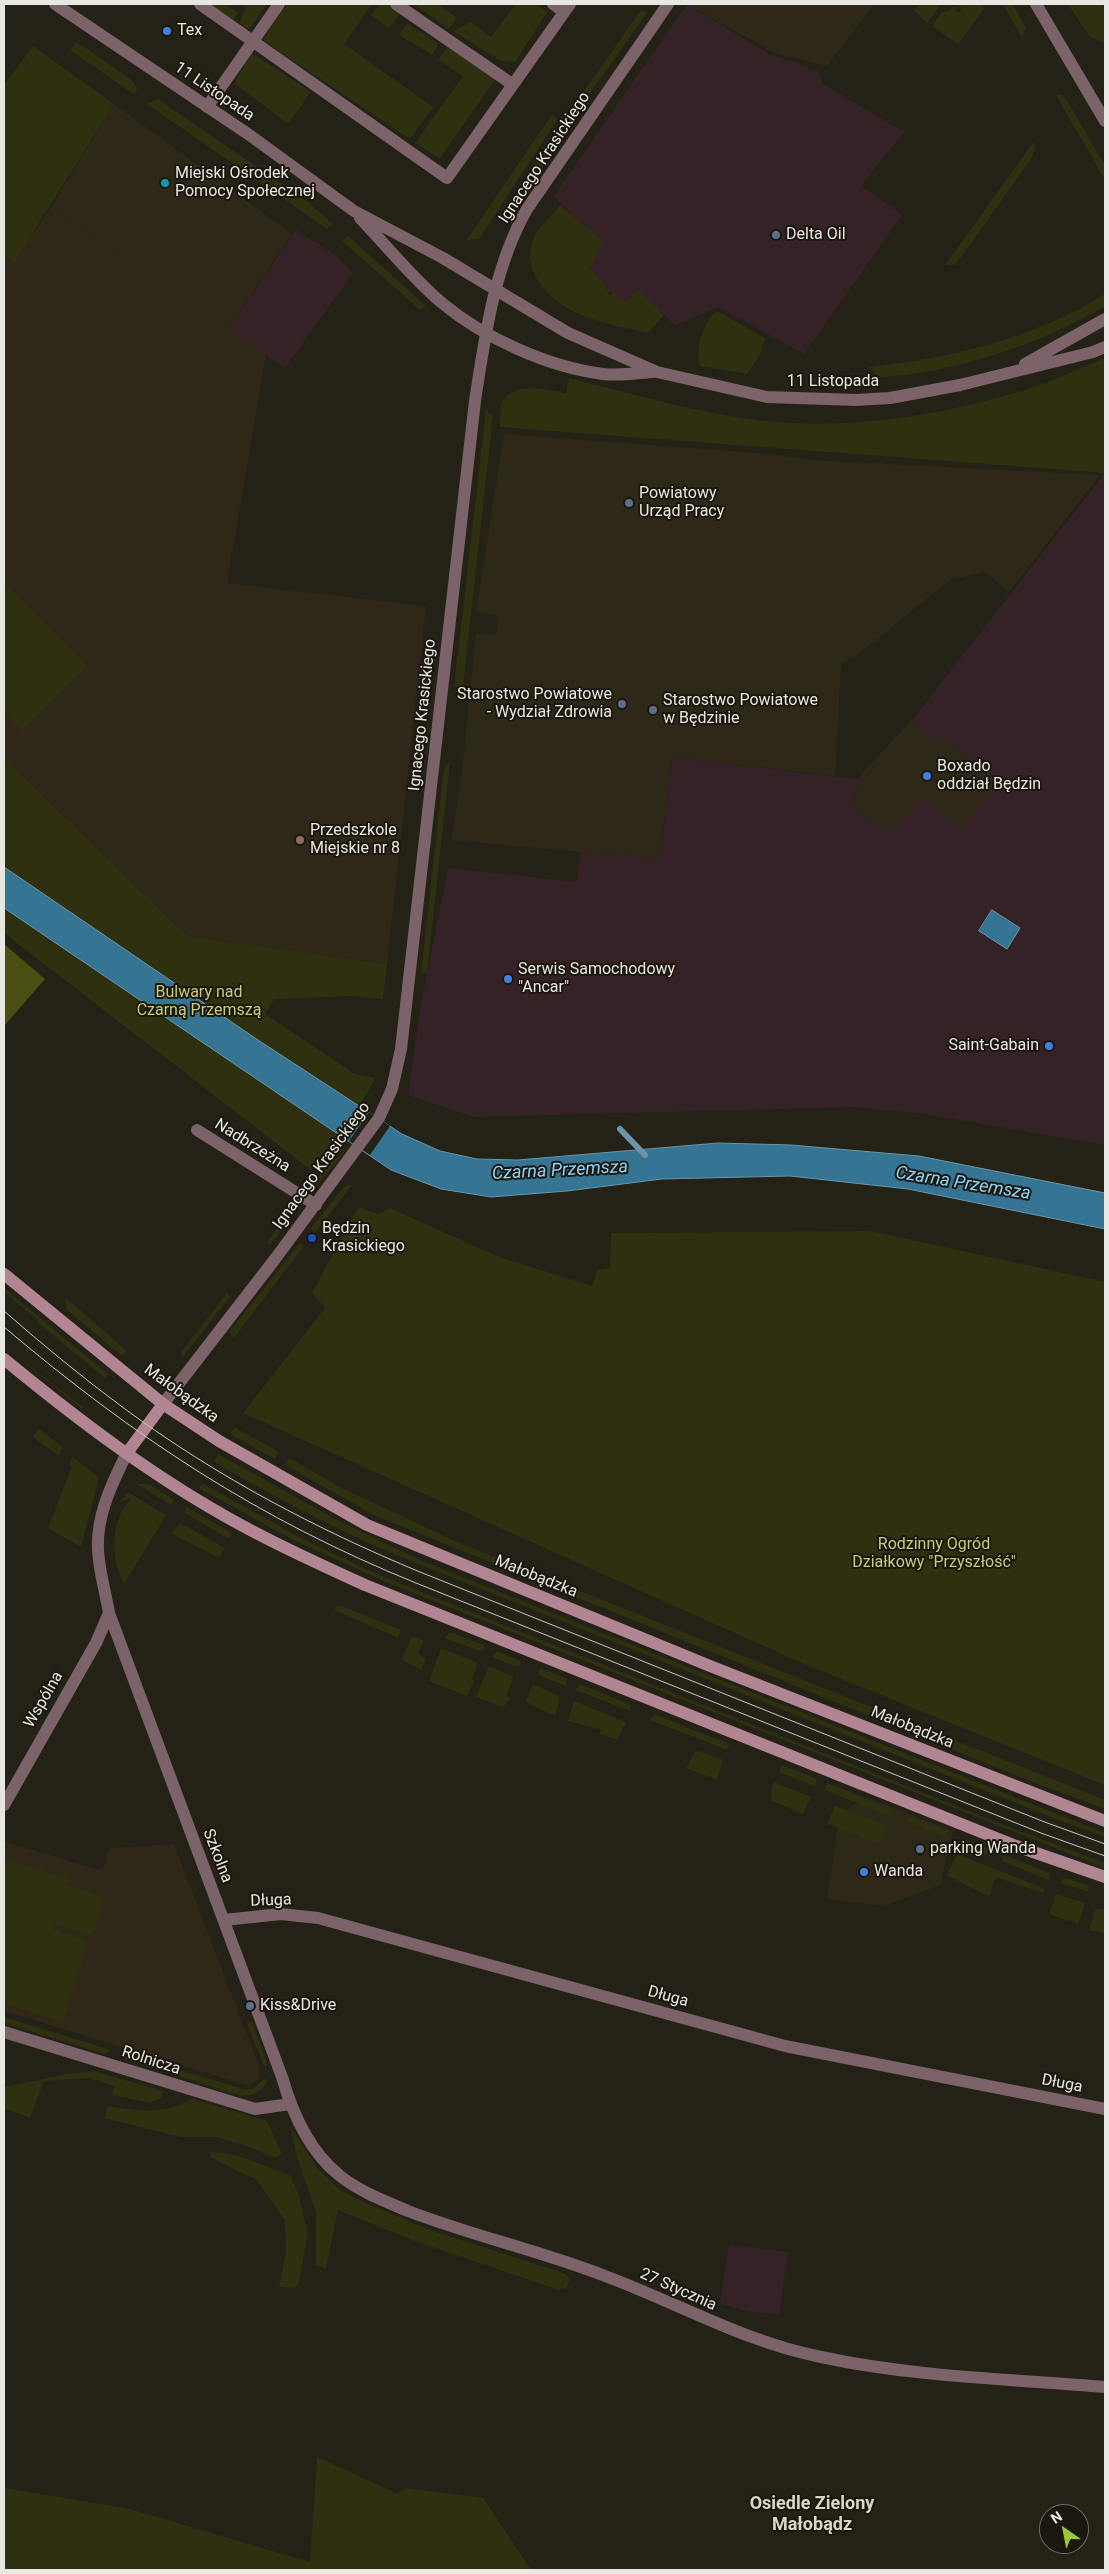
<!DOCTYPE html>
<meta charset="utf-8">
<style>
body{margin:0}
#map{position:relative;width:1109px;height:2574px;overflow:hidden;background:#242117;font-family:Roboto,sans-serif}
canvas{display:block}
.frame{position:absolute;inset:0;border:5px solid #e9e7e1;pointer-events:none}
.north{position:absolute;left:1039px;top:2504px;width:50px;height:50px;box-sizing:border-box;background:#1b170e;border:1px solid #6d6a62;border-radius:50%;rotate:327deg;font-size:14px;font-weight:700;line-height:20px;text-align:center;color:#e9e7e1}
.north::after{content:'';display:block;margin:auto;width:18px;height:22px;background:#9dca30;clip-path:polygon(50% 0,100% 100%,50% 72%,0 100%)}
</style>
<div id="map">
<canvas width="1109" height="2574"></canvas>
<div class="frame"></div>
<div class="north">N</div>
</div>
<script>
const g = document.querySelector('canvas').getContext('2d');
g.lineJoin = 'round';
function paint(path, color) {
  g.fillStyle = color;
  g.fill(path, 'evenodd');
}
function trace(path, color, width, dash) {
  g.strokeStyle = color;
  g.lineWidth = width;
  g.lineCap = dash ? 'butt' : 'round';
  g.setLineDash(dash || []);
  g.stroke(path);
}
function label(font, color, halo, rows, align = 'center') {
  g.font = font + ' Roboto,sans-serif';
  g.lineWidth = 4;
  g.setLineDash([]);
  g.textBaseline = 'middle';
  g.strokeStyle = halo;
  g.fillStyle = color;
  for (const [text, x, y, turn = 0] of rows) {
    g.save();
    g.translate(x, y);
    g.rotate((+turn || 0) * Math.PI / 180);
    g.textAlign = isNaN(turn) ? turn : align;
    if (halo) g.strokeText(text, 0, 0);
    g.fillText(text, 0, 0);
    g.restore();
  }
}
const built = new Path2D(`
 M 687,4 L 874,4 L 827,66 L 774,53 Z
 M 114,104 L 292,234 L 228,329 L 51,207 Z
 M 504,434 L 770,454 L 811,460 L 1100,475 L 1009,592 L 985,572 L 950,580 L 855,657 L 841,663 L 835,776 L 672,757 L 660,858 L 580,852 L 452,840 L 462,771 L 476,634 L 496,635 L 499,616 L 476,612 Z
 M 912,720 L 938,741 L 942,738 L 999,781 L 962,829 L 892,835 L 855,809 L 851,803 L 863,780 L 859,779 L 862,773 Z
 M 863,1796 L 953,1831 L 940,1885 L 884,1906 L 827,1899 L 839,1819 Z`);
const industrial = new Path2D(`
 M 687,4 L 771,55 L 801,64 L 818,73 L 822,83 L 904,132 L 861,186 L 902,215 L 804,354 L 719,307 L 675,325 L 638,291 L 625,303 L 613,292 L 608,293 L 603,288 L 606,284 L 590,268 L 602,246 L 554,196 Z
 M 296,230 L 334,254 L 353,273 L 285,368 L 228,329 Z
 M 1105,473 L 1105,1145 L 924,1114 L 853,1107 L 474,1117 L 408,1095 L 421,1004 L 448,868 L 577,882 L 580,852 L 660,858 L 672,757 L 863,780 L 851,803 L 855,809 L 891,834 L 921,798 L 962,828 L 998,780 L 942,738 L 938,742 L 912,720 Z
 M 729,2245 L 788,2252 L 779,2315 L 751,2312 L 720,2304 Z`);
const education = new Path2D(`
 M 51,207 L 266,354 L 227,583 L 426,606 L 387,964 L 194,937 L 184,933 L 4,758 L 4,255 L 14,262 Z
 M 4,1841 L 99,1870 L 104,1866 L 110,1848 L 174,1844 L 259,2066 L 260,2074 L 256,2081 L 248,2085 L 239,2083 L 4,2011 Z`);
const green = new Path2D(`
 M 210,4 L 225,4 L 238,13 L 233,20 Z
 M 240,4 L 267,4 L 249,30 L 239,23 L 246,8 Z
 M 287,4 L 372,4 L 344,44 L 433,107 L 410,139 L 264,41 L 264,38 Z
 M 380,4 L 386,4 L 400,14 L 389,28 L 371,15 Z
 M 417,4 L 438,4 L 457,18 L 449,29 L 416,6 Z
 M 513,4 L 536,4 L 547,12 L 515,62 L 501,61 L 453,31 L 471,22 L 491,37 L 515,5 Z
 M 919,4 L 937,4 L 938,8 L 927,23 L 914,10 Z
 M 962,4 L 982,4 L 984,9 L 958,44 L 932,26 L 942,12 L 950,11 L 952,7 L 956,7 L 955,12 L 960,12 Z
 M 1003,4 L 1013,4 L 1026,28 L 1022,38 Z
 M 1068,4 L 1102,4 L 1105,10 L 1105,43 L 1089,36 Z
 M 641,10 L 647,13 L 576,113 L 571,110 Z
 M 407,23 L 439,44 L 432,55 L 399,35 Z
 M 77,42 L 133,81 L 137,88 L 135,95 L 70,50 Z
 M 33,46 L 114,104 L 14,263 L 4,255 L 4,85 Z
 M 447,47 L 496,78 L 440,158 L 415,143 L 463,76 L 438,60 Z
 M 252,53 L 311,92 L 288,124 L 234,83 Z
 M 1056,95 L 1061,95 L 1066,99 L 1105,166 L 1105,180 Z
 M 158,99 L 309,203 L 333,224 L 327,229 L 147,104 Z
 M 552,114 L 557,120 L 479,239 L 466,241 Z
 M 559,128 L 560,138 L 506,225 L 503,214 Z
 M 1034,141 L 1035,149 L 1031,159 L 962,256 L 955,265 L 948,265 L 946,264 Z
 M 560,205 L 602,240 L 602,246 L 590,268 L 606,285 L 603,288 L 610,295 L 613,292 L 625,303 L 638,290 L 664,315 L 648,333 C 606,323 557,317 535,275 C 530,265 528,252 532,242 C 537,228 552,216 560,205 Z
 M 348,236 L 426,306 L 420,310 L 342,241 Z
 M 1105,294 L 1105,306 C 1044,343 949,375 878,377 L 869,367 C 951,358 1035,338 1105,294 Z
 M 717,311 L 765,338 L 760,355 L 747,374 L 700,366 C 694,352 704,319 717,311 Z
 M 1105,358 L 1105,473 L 500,427 C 500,420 500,413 501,406 C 508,380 549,389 566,394 L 569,378 C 642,396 716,419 792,423 C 868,427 955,412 1028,389 C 1054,381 1080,368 1105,358 Z
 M 486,410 L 493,416 L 463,685 L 454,687 Z
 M 4,581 L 88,665 L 22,731 L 4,712 Z
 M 4,758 L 184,933 L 194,937 L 387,964 L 383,999 L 351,996 L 274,999 L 265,1014 L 355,1074 L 375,1078 L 367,1094 L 311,1170 L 4,933 Z
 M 450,762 L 427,973 L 421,973 L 443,776 L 445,765 Z
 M 350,1146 L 312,1191 L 308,1190 L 329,1164 Z
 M 348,1185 L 352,1185 L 315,1233 L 310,1229 L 342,1189 Z
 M 299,1201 L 302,1204 L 270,1245 L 267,1242 Z
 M 358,1207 L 378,1214 L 390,1208 L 499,1257 L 592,1286 L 597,1270 L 610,1268 L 611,1233 L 871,1231 L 1105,1282 L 1105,1785 L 804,1664 L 243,1413 L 325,1308 L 312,1293 Z
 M 300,1243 L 304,1246 L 234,1338 L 229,1332 Z
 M 4,1288 L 108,1374 L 105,1378 L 37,1322 L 38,1320 L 4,1292 Z
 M 227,1293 L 230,1297 L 182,1358 L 182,1351 Z
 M 65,1297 L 127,1351 L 122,1356 L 67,1310 Z
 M 4,1346 L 83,1407 L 82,1409 Z
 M 234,1427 L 279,1452 L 275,1459 L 230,1434 Z
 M 39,1429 L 63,1447 L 59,1456 L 33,1437 Z
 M 218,1454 L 337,1520 L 422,1561 L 1105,1833 L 1105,1837 L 1058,1820 L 389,1552 C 329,1526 271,1495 214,1462 Z
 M 72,1456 L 99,1478 L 81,1547 L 48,1528 L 72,1466 L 69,1463 Z
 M 289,1458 L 342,1488 L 457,1542 L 1105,1800 L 1105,1809 L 1025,1779 L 374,1515 L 285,1465 Z
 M 202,1483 L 297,1536 L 372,1572 L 991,1820 L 1105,1863 L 1105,1868 L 386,1582 L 295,1541 L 199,1488 Z
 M 136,1484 L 149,1484 L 174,1500 L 171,1505 Z
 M 128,1492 L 166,1515 L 124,1584 C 113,1564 111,1536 120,1515 C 123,1509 128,1504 131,1498 L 120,1502 Z
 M 187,1507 L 232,1533 L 230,1539 L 184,1513 Z
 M 180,1523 L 225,1548 L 219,1558 L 172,1534 Z
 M 339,1605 L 401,1630 L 398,1638 L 334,1610 Z
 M 450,1632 L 483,1645 L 484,1649 L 482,1652 L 445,1638 Z
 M 412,1636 L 424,1640 L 418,1654 L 426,1659 L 421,1670 L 402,1660 Z
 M 441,1648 L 478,1663 L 472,1679 L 474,1681 L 467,1696 L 429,1681 Z
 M 497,1651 L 520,1661 L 521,1663 L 517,1667 L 492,1657 Z
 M 489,1666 L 514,1677 L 506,1696 L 511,1698 L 503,1707 L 476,1697 Z
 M 540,1668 L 567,1679 L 566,1686 L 538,1675 Z
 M 533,1684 L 560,1697 L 555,1716 L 526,1702 Z
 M 580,1684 L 631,1705 L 630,1711 L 576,1690 Z
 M 574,1701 L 626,1722 L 617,1740 L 600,1734 L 601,1730 L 568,1721 Z
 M 654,1714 L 729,1744 L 727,1750 L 650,1720 Z
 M 696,1750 L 723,1760 L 717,1780 L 686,1768 Z
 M 782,1765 L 817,1779 L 815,1786 L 779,1772 Z
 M 774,1782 L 811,1797 L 803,1814 L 772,1801 L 771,1793 Z
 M 827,1783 L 892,1809 L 891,1817 L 825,1790 Z
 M 835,1806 L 888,1825 L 879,1844 L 827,1824 Z
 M 910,1816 L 947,1831 L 947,1838 L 907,1822 Z
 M 965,1839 L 993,1850 L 990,1856 L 960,1844 L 961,1840 Z
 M 957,1854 L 1045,1889 L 1043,1893 L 996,1877 L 989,1897 L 947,1875 Z
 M 1004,1855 L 1050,1873 L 1049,1880 L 1002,1861 Z
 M 4,1858 L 69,1879 L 67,1885 L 105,1897 L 92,1935 L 54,1924 L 53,1929 L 88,1941 L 62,2022 L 4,2003 Z
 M 1066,1878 L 1087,1885 L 1089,1892 L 1061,1883 L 1063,1879 Z
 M 1056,1894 L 1085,1903 L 1078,1924 L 1049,1914 Z
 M 1096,1908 L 1105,1910 L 1105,1933 L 1089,1930 Z
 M 4,2017 L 111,2050 L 105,2054 L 4,2023 Z
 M 252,2022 L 268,2065 L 264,2066 L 247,2023 Z
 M 126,2054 L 247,2090 L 253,2089 L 264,2079 L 268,2080 C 262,2091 255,2095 242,2096 L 124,2059 Z
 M 94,2071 L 163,2091 L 161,2098 L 150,2103 L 112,2095 L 115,2086 L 89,2078 L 44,2081 L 30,2118 L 4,2108 L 4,2087 L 68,2074 Z
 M 192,2099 L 267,2121 L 282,2154 L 275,2158 L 247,2146 L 216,2137 L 181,2137 L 104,2118 L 108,2106 C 141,2111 161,2115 192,2099 Z
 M 291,2128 L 318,2169 L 340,2190 L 368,2204 L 430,2230 L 566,2274 L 570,2280 L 566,2288 L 559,2290 L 412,2240 L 338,2210 L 326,2269 L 316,2265 L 316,2212 L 297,2158 Z
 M 210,2152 C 237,2151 266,2167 291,2176 L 299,2196 L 308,2235 L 298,2285 L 294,2288 L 279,2287 L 286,2253 L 285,2220 L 257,2180 L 211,2158 Z
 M 317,2457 L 398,2494 L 405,2488 L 483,2498 L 531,2570 L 4,2570 L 4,2488 L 130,2509 L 310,2562 Z`);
const forest = new Path2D(`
 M 4,944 L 45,979 L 4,1026 Z`);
const water = new Path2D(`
 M 4,867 L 258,1040 L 402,1134 L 440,1151 L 477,1159 L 518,1160 L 718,1143 L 791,1145 L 919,1156 L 1105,1193 L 1105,1229 L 908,1189 L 790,1176 L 662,1179 L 567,1191 L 491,1197 L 441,1189 L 391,1170 L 4,908 Z
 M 992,910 L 1020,928 L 1007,949 L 979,931 Z`);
const pier = new Path2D(`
 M 369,1112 L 390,1126 L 370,1155 L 349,1141 Z`);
const stream = new Path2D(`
 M 620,1129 L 645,1155`);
const street = new Path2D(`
 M 55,4 L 248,134 L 354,211 L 443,258 L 568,333 L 657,372 L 767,397 L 856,400 L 890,398 L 960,385 L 1093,352 L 1105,347
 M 200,4 L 447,178 L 570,4
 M 396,4 L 512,84
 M 553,4 L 564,12
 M 1036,4 L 1105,121
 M 207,107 L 279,4
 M 360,218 C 387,246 412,278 442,303 C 484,338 548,367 603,374 C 619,376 637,373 652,372
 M 1025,364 L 1105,319
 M 197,1130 L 316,1205
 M 163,1404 L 275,1259 L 379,1118 L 392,1089 L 401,1049 L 475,401 C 485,336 494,267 527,209 L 668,4
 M 127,1453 C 111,1485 93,1522 99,1560 C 101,1578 106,1595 109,1613 L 282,2077 C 292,2112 309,2151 339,2175 C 358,2191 385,2201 408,2211 C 473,2236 541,2251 605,2276 C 678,2303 744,2342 821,2357 C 914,2377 1011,2379 1105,2387
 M 4,1805 L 96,1643 L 109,1613
 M 224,1920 L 281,1914 L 318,1918 L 785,2046 L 1105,2109
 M 4,2032 L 255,2109 L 290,2104`);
const secondary = new Path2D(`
 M 4,1274 L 163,1404 L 219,1441 L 367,1525 L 710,1666 L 1105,1821
 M 4,1359 C 78,1420 156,1479 241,1525 C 281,1547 323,1566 365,1585 L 1016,1846 L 1105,1877
 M 127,1453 L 163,1404`);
const tram = new Path2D(`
 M 4,1311 C 43,1345 83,1378 125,1409 C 216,1476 316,1529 420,1572 L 1042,1821 L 1105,1844
 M 4,1327 C 134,1437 258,1519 416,1583 L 1041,1833 L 1105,1856`);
const markers = [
 [167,31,5,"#3f7fe0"],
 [165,183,5,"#0f9aa8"],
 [776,235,5,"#5c6f8a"],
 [629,503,5,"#5c6f8a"],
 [622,704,5,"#5c6f8a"],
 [653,710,5,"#5c6f8a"],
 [927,776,5,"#3f7fe0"],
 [300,840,5,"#8d6e63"],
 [508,979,5,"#3f7fe0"],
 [1049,1046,5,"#3f7fe0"],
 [312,1238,5,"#1a4fb4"],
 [920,1849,5,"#5c6f8a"],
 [864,1872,5,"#3f7fe0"],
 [250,2006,5,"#5c6f8a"]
];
const poiNames = [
 ["Tex",177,31],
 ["Miejski Ośrodek",175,174],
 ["Pomocy Społecznej",175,192],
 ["Delta Oil",786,235],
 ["Powiatowy",639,494],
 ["Urząd Pracy",639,512],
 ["Starostwo Powiatowe",612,695,"right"],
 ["- Wydział Zdrowia",612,713,"right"],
 ["Starostwo Powiatowe",663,701],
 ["w Będzinie",663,719],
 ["Boxado",937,767],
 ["oddział Będzin",937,785],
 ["Przedszkole",310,831],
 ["Miejskie nr 8",310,849],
 ["Serwis Samochodowy",518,970],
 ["\"Ancar\"",518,988],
 ["Saint-Gabain",1039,1046,"right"],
 ["Będzin",322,1229],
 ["Krasickiego",322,1247],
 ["parking Wanda",930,1849],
 ["Wanda",874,1872],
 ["Kiss&Drive",260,2006]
];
const streetNames = [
 ["11 Listopada",214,92,34],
 ["Ignacego Krasickiego",545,158,-57],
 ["11 Listopada",833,382],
 ["Ignacego Krasickiego",423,715,-84],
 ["Nadbrzeżna",252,1146,32],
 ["Ignacego Krasickiego",322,1166,-54],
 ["Małobądzka",181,1394,36],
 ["Małobądzka",536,1577,22],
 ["Wspólna",44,1700,-60],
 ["Małobądzka",912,1728,22],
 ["Szkolna",217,1856,69],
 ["Długa",271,1901,-2],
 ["Długa",668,1997,15],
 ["Rolnicza",151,2061,18],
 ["Długa",1062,2084,11],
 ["27 Stycznia",678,2290,24]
];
const parkNames = [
 ["Bulwary nad",199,993],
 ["Czarną Przemszą",199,1011],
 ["Rodzinny Ogród",934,1545],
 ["Działkowy \"Przyszłość\"",934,1563]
];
const waterNames = [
 ["Czarna Przemsza",560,1171,-3],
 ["Czarna Przemsza",963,1184,9]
];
const neighbourhoodNames = [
 ["Osiedle Zielony",812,2504],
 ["Małobądz",812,2525]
];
paint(built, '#2d2818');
paint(industrial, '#352226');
paint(education, '#2f2717');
paint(green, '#2e3010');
paint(forest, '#4b4e12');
paint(water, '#357492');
trace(water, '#6b96aa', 1);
paint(pier, '#242117');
trace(stream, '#6b96aa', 6);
trace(street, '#7c6269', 12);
trace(secondary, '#b18692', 12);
trace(tram, '#c9c6c0', 1);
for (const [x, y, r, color] of markers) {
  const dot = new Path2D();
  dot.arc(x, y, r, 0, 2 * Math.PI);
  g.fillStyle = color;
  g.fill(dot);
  trace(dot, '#1b170e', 2);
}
label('16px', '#e9e7e1', '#1b170e', poiNames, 'left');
label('16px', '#e9e7e1', '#1b170e', streetNames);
label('16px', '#c8cd77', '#1b170e', parkNames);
label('italic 18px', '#8cd3f7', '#1b170e', waterNames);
label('bold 18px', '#dad6c9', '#1b170e', neighbourhoodNames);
</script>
